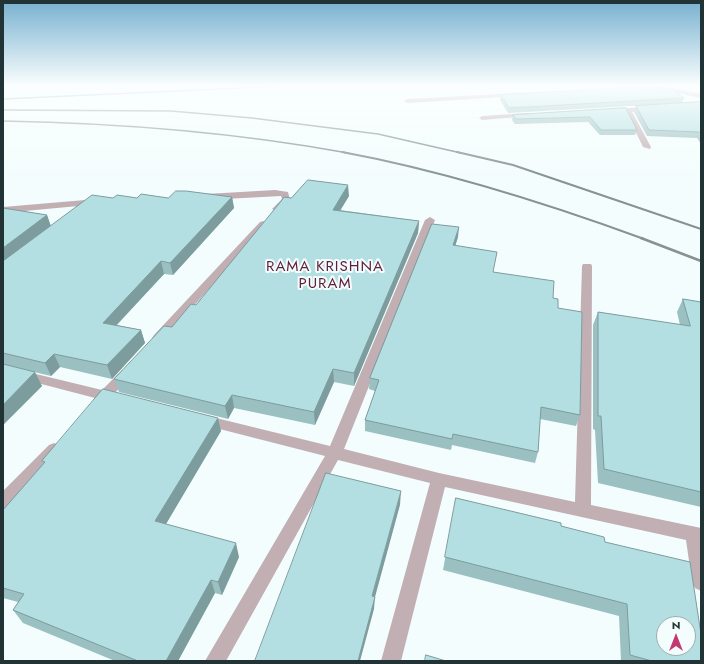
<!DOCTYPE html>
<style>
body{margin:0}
#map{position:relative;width:704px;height:664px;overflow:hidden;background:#f4fdfd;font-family:Jost,sans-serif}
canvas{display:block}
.frame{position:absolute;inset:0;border:4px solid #213334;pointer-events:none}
.north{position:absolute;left:656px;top:616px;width:40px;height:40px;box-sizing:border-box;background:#f4fdfd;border:1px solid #a0acad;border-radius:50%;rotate:0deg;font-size:11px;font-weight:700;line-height:16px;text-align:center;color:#213334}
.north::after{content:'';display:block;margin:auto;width:14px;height:18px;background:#c33971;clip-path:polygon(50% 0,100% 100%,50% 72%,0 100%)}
</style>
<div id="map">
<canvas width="704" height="664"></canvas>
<div class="frame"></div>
<div class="north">N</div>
</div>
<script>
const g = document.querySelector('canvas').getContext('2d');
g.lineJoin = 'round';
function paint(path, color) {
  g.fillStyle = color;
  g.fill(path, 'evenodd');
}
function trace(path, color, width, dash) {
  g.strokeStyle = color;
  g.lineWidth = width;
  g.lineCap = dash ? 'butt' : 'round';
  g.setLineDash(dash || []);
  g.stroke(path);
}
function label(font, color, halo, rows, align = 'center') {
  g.font = font + ' Jost,sans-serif';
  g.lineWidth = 4;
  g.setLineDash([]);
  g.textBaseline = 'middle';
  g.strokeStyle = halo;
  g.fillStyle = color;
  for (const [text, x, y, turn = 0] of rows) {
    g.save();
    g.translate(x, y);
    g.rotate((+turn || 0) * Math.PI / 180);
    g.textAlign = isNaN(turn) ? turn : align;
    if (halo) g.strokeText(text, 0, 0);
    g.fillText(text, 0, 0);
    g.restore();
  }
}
const street = new Path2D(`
 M 663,86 L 701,94 L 701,98 L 663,90 L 613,91 L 610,89 L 613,87 Z
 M 517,93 L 520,95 L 519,96 L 407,103 L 404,101 L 407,99 Z
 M 628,108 L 652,107 L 655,109 L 652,111 L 632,112 L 651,147 L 650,149 L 643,147 L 626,112 L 610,113 L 607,111 L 610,109 Z
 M 528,113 L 530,114 L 530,116 L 482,120 L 479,118 L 482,116 Z
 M 275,190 L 288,192 L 290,200 L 280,211 L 277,212 L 272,209 L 282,199 L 281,196 L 206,200 L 202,197 L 206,194 Z
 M 97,199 L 100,200 L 100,204 L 3,213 L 3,207 Z
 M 430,217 L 435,220 L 344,449 L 439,473 L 575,502 L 582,266 L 583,264 L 591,264 L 592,266 L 591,505 L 701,528 L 701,591 L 695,588 L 692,582 L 686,540 L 445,487 L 401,661 L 381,661 L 430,483 L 338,460 L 226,661 L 205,661 L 325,456 L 204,425 L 199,424 L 197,420 L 199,416 L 204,415 L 330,446 L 425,220 Z
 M 263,221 L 268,224 L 266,226 L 162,341 L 154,341 L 152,338 L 154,335 L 260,222 Z
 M 3,366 L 102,390 L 122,370 L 132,370 L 133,373 L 115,393 L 119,394 L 121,398 L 119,402 L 114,403 L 108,401 L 101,405 L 96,404 L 95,398 L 3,374 Z
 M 54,443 L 59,445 L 61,449 L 59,453 L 9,507 L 3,509 L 3,491 L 49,445 Z`);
const railFar2 = new Path2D(`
 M 3,99 L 305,85
 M 3,110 L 171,111 L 252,118 L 378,134 L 461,153
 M 3,121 C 119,123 233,132 348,153`);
const railFar1 = new Path2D(`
 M 342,152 C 445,171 546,203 644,239
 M 457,152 L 513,165 L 701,229`);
const rail = new Path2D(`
 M 641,238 L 701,261`);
const wall = new Path2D(`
 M 501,95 L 684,98 L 682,103 L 508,113 L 500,100 Z
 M 701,102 L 701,144 L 697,138 L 647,136 L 634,112 L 636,106 Z
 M 626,108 L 637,130 L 635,135 L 600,135 L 588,122 L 515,124 L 512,120 L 513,115 Z
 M 349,196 L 340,210 L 419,221 L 418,233 L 354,386 L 334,382 L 315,425 L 234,408 L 228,419 L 119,392 L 114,379 L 196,305 L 291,198 Z
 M 232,197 L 234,208 L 173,275 L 164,274 L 117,325 L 141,330 L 145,343 L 112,379 L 60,367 L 51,376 L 34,372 L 42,386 L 3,425 L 3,208 L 47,215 L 51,226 L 113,198 L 168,198 Z
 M 458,237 L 455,246 L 493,272 L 553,298 L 558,308 L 580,415 L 576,426 L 540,419 L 538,452 L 535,463 L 452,445 L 451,450 L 365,431 L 365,420 L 375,391 L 369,389 L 370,378 Z
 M 683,299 L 701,302 L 701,507 L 598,483 L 595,430 L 593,429 L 593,325 L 598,312 L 680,325 L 677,312 Z
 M 218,418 L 221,431 L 166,524 L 239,557 L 222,595 L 215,593 L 178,661 L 115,661 L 23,623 L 13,610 L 18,602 L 3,598 L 3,510 L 43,463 L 42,461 Z
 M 456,498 L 561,526 L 605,542 L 701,661 L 621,661 L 619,616 L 443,570 Z`);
const shadedWall = new Path2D(`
 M 348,185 L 349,196 L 334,221 L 333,210 Z
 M 232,197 L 234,208 L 173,275 L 170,263 Z
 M 47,215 L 51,227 L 3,264 L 3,248 Z
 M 419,221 L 418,233 L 354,386 L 354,373 Z
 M 459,227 L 458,237 L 452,256 L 453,245 Z
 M 161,261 L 164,274 L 107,335 L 103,323 Z
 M 141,330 L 145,343 L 112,379 L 107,365 Z
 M 54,354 L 60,367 L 51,376 L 45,363 Z
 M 333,369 L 334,382 L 315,425 L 314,412 Z
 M 35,372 L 42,386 L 3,425 L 3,405 Z
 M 232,395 L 234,408 L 228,419 L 225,406 Z
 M 218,418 L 221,431 L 160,534 L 155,521 Z
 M 401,491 L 400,505 L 375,597 L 374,609 L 360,661 L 358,661 L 372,596 Z
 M 236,543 L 239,557 L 222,595 L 218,582 Z
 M 211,580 L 215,593 L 178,661 L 166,661 Z`);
const building = new Path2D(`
 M 618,88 L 672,89 L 684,98 L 509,108 L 501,95 Z
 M 701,102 L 701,134 L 699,132 L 649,130 L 636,106 Z
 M 626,108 L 637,130 L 601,130 L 590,117 L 516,119 L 513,115 Z
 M 308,180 L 348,185 L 333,210 L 419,221 L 354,373 L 333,369 L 314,412 L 232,395 L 225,406 L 114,379 L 164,326 L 172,327 L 191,304 L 196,305 L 282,200 L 284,197 L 291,198 Z
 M 176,191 L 186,191 L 232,197 L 170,263 L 161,261 L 103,323 L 141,330 L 107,365 L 54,354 L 45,363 L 3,353 L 3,261 L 92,195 L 113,198 L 117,195 L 137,198 L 141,194 L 168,198 Z
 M 3,208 L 47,215 L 3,248 Z
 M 432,224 L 459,227 L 453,245 L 497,252 L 493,272 L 554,281 L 553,298 L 558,299 L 558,308 L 582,312 L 580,415 L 541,407 L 538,452 L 453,434 L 452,439 L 365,420 L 379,380 L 370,378 Z
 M 683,299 L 701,302 L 701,492 L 604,469 L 601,416 L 598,416 L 598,312 L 690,326 Z
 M 3,364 L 35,372 L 3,405 Z
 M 103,389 L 218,418 L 155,521 L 236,543 L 218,582 L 211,580 L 166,661 L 138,661 L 133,659 L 13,610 L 24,594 L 3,588 L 3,510 L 45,462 L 42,461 Z
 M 326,473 L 401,491 L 372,596 L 375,597 L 358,661 L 255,661 Z
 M 456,498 L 561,523 L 561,526 L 604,537 L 605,542 L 690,562 L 701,634 L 701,661 L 652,661 L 630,655 L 627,604 L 445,557 ZM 664,624 L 688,624 L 688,648 L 664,648 Z
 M 426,655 L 446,661 L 425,661 Z`);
const neighbourhoodNames = [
 ["RAMA KRISHNA",325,267],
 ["PURAM",325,284]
];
paint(street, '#c1afb4');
trace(railFar2, '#859393', 1.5);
trace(railFar1, '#859393', 2);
trace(rail, '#859393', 2.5);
paint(wall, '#9ac0c2');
paint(shadedWall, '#7d9c9e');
paint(building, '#b3dfe2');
trace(building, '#7d9c9e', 1);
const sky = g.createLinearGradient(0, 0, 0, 178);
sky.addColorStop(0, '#76b0d0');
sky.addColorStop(0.48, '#fafefe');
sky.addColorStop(1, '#fafefe00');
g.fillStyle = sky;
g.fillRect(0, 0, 704, 178);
g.letterSpacing = '1px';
label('15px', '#611e38', '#f4fdfd', neighbourhoodNames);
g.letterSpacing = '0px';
</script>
